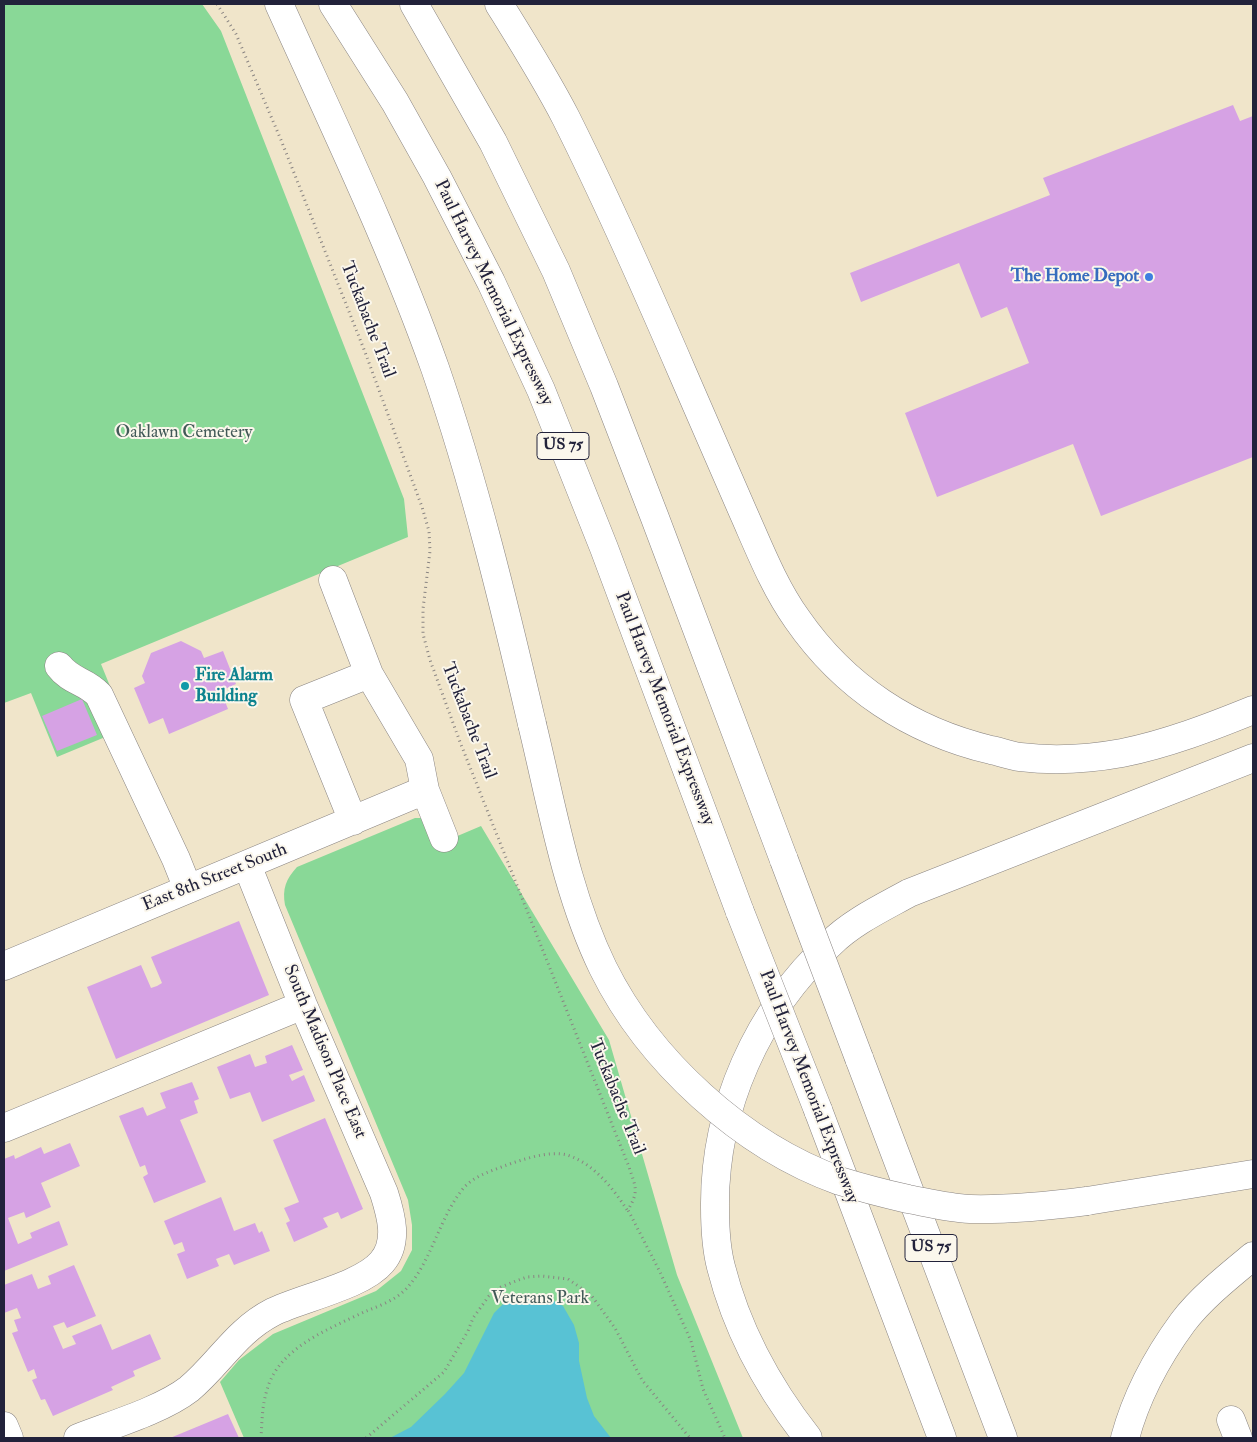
<!DOCTYPE html>
<style>
body{margin:0}
#map{position:relative;width:1257px;height:1442px;overflow:hidden;background:#f0e5ca;font-family:"IM FELL Double Pica",serif}
canvas{display:block}
.frame{position:absolute;inset:0;border:5px solid #22223b;pointer-events:none}
</style>
<div id="map">
<canvas width="1257" height="1442"></canvas>
<div class="frame"></div>
</div>
<script>
const g = document.querySelector('canvas').getContext('2d');
g.lineJoin = 'round';
function paint(path, color) {
  g.fillStyle = color;
  g.fill(path, 'evenodd');
}
function trace(path, color, width, dash) {
  g.strokeStyle = color;
  g.lineWidth = width;
  g.lineCap = dash ? 'butt' : 'round';
  g.setLineDash(dash || []);
  g.stroke(path);
}
function label(font, color, halo, rows, align = 'center') {
  g.font = font + ' "IM FELL Double Pica",serif';
  g.lineWidth = 4;
  g.setLineDash([]);
  g.textBaseline = 'middle';
  g.strokeStyle = halo;
  g.fillStyle = color;
  for (const [text, x, y, turn = 0] of rows) {
    g.save();
    g.translate(x, y);
    g.rotate((+turn || 0) * Math.PI / 180);
    g.textAlign = isNaN(turn) ? turn : align;
    if (halo) g.strokeText(text, 0, 0);
    g.fillText(text, 0, 0);
    g.restore();
  }
}
const green = new Path2D(`
 M 4,4 L 202,4 L 221,31 L 404,499 L 408,537 L 101,664 L 127,728 L 57,757 L 31,693 L 4,703 Z
 M 415,818 L 424,818 L 441,843 L 481,826 L 609,1040 L 677,1275 L 743,1438 L 244,1438 L 220,1382 L 239,1360 L 273,1334 L 376,1291 L 401,1271 L 412,1250 L 412,1225 L 408,1200 L 285,905 C 282,889 286,879 297,867 Z`);
const water = new Path2D(`
 M 537,1294 L 552,1300 L 563,1306 L 574,1325 L 579,1343 L 579,1361 L 587,1398 L 594,1416 L 611,1438 L 390,1438 L 411,1427 L 445,1394 L 464,1373 L 494,1313 L 507,1300 L 520,1296 Z`);
const building = new Path2D(`
 M 1233,105 L 1240,121 L 1253,116 L 1253,457 L 1101,516 L 1073,444 L 937,497 L 905,413 L 1029,363 L 1007,307 L 981,318 L 959,263 L 861,302 L 850,273 L 1050,195 L 1043,178 Z
 M 181,641 L 201,651 L 204,658 L 223,651 L 236,684 L 221,691 L 228,709 L 169,734 L 163,718 L 149,724 L 134,688 L 145,683 L 142,676 L 151,653 Z
 M 82,699 L 97,735 L 57,751 L 42,716 Z
 M 239,921 L 269,995 L 116,1059 L 87,987 L 141,965 L 151,988 L 157,986 L 162,983 L 151,957 Z
 M 292,1045 L 303,1070 L 289,1075 L 292,1081 L 304,1075 L 315,1101 L 262,1122 L 250,1092 L 230,1099 L 217,1067 L 250,1054 L 255,1067 L 267,1063 L 265,1056 Z
 M 192,1082 L 199,1099 L 194,1101 L 198,1113 L 180,1120 L 206,1182 L 154,1203 L 143,1177 L 148,1174 L 145,1165 L 140,1167 L 119,1116 L 143,1107 L 147,1116 L 166,1108 L 160,1093 Z
 M 325,1118 L 363,1209 L 341,1219 L 338,1212 L 323,1218 L 328,1227 L 294,1242 L 286,1223 L 290,1221 L 284,1208 L 299,1202 L 273,1140 Z
 M 70,1143 L 80,1166 L 41,1183 L 51,1207 L 26,1218 L 24,1212 L 8,1218 L 18,1244 L 32,1238 L 30,1233 L 59,1221 L 68,1245 L 4,1271 L 4,1159 L 14,1155 L 15,1159 L 41,1147 L 44,1154 Z
 M 221,1197 L 234,1231 L 255,1223 L 259,1233 L 262,1231 L 270,1251 L 234,1265 L 229,1254 L 216,1259 L 219,1266 L 187,1279 L 177,1254 L 185,1251 L 182,1242 L 174,1245 L 164,1221 Z
 M 74,1265 L 96,1316 L 67,1328 L 64,1322 L 53,1326 L 63,1349 L 76,1344 L 72,1336 L 101,1324 L 112,1350 L 150,1334 L 161,1359 L 133,1371 L 135,1376 L 111,1387 L 113,1390 L 53,1416 L 45,1399 L 41,1400 L 32,1380 L 37,1378 L 34,1369 L 28,1372 L 12,1333 L 18,1331 L 14,1320 L 21,1318 L 17,1308 L 4,1313 L 4,1285 L 32,1274 L 38,1289 L 51,1284 L 48,1276 Z
 M 228,1414 L 239,1438 L 170,1438 Z`);
const path = new Path2D(`
 M 217,4 L 236,34 L 281,140 L 365,352 L 422,507 L 429,531 L 430,551 L 423,609 L 423,634 L 430,660 L 460,742 L 629,1167 C 636,1188 639,1191 628,1210 L 660,1272 L 691,1341 L 703,1389 L 725,1438
 M 261,1438 C 262,1422 262,1405 267,1390 C 278,1348 329,1329 364,1312 C 379,1306 396,1300 407,1288 C 432,1260 439,1219 462,1190 C 473,1176 489,1172 504,1166 C 521,1160 549,1150 567,1155 C 593,1163 613,1188 627,1210
 M 366,1438 L 444,1372 L 468,1331 L 473,1318 L 489,1296 L 501,1287 L 516,1281 L 527,1277 L 541,1276 L 568,1279 L 591,1295 L 615,1328 L 642,1380 L 690,1438`);
const minor = new Path2D(`
 M 333,580 L 369,674 L 419,759 L 425,790 L 444,838
 M 59,666 C 71,682 85,680 99,695 L 176,859 L 188,889
 M 353,821 L 304,700 L 369,674
 M 4,966 L 425,790
 M 4,1128 L 303,1005
 M 1231,1420 L 1238,1438
 M 4,1426 L 9,1438
 M 78,1438 C 111,1425 162,1410 189,1389 C 219,1364 236,1331 273,1312 C 301,1298 362,1286 382,1262 C 399,1242 391,1215 384,1193 L 303,1005 L 247,865`);
const highway = new Path2D(`
 M 279,4 C 333,124 391,244 435,368 C 475,484 504,604 532,724
 M 333,4 L 395,102 L 437,177 L 491,282 L 541,390 L 604,548 L 740,912
 M 414,4 L 493,142 L 556,271 L 604,386 L 655,518 L 784,860
 M 499,4 C 522,41 546,79 566,118 C 608,202 646,288 683,374 C 703,420 723,466 743,512 C 759,548 774,587 797,619 C 844,687 911,731 991,750 C 1001,752 1011,756 1020,757 C 1053,761 1089,759 1122,753 C 1167,744 1211,727 1253,710
 M 859,1058 L 1003,1438
 M 818,1110 L 942,1438
 M 1087,1201 L 1253,1174
 M 808,1438 C 768,1387 737,1330 721,1267 C 716,1248 715,1227 715,1207 C 714,1108 758,1011 830,944 C 852,922 882,908 909,893 L 1253,758
 M 1125,1438 C 1136,1397 1158,1356 1183,1322 C 1201,1298 1230,1275 1253,1256`);
const highwayBridge = new Path2D(`
 M 532,724 C 552,806 566,892 603,968 C 649,1061 742,1146 840,1181 C 862,1188 886,1194 908,1199 C 929,1203 949,1208 970,1209 C 1009,1210 1048,1206 1087,1201
 M 784,860 L 859,1058
 M 740,912 L 818,1110`);
const markers = [
 [1149,277,5,"#3f7fe0"],
 [185,686,5,"#0f9aa8"]
];
const shields = [
 [563,446,52],
 [931,1248,52]
];
const shieldNames = [
 ["US 75",563,446],
 ["US 75",931,1248]
];
const shopNames = [
 ["The Home Depot",1139,277]
];
const streetNames = [
 ["Paul Harvey Memorial Expressway",493,293,64],
 ["Tuckabache Trail",367,320,69],
 ["Paul Harvey Memorial Expressway",664,709,69],
 ["Tuckabache Trail",468,721,69],
 ["East 8th Street South",215,878,-22],
 ["South Madison Place East",324,1052,67],
 ["Paul Harvey Memorial Expressway",808,1087,69],
 ["Tuckabache Trail",616,1097,68]
];
const parkNames = [
 ["Oaklawn Cemetery",184,433],
 ["Veterans Park",540,1299]
];
const cultureNames = [
 ["Fire Alarm",195,676],
 ["Building",195,697]
];
paint(green, '#89d897');
paint(water, '#58c2d4');
paint(building, '#d6a2e4');
trace(minor, '#898482', 29);
trace(highway, '#898482', 29);
trace(path, '#898482', 3, [1, 4]);
trace(minor, '#fff', 28);
trace(highway, '#fff', 28);
trace(highwayBridge, '#898482', 29, []);
trace(highwayBridge, '#fff', 28);
for (const [x, y, r, color] of markers) {
  const dot = new Path2D();
  dot.arc(x, y, r, 0, 2 * Math.PI);
  g.fillStyle = color;
  g.fill(dot);
  trace(dot, '#fbf7ec', 2);
}
for (const [x, y, w] of shields) {
  const box = new Path2D();
  box.roundRect(x - w / 2, y - 13.5, w, 27, 4);
  g.fillStyle = '#fbf7ec';
  g.fill(box);
  trace(box, '#22223b', 1);
}
label('bold 16px', '#22223b', null, shieldNames);
label('bold 18px', '#366cbe', '#fbf7ec', shopNames, 'right');
label('18px', '#22223b', '#fbf7ec', streetNames);
label('18px', '#415957', '#fbf7ec', parkNames);
label('bold 18px', '#0d838f', '#fbf7ec', cultureNames, 'left');
</script>
